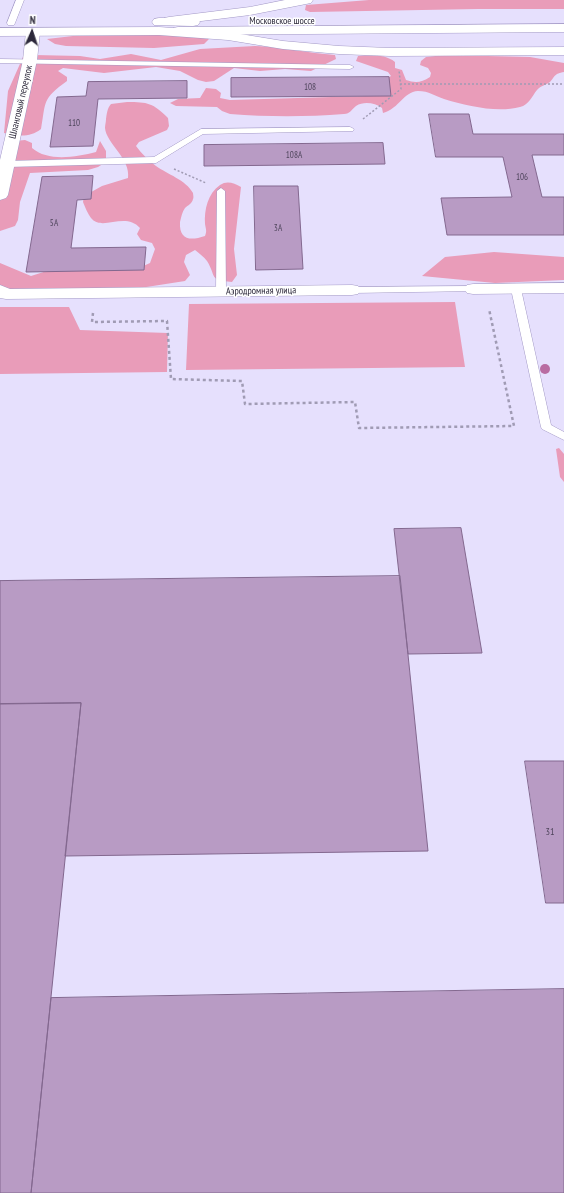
<!DOCTYPE html>
<meta charset="utf-8">
<style>
body{margin:0}
#map{position:relative;width:564px;height:1193px;overflow:hidden;background:#e6e0fd;font-family:"PT Sans Narrow",sans-serif}
canvas{display:block}
.north{position:absolute;left:12px;top:12px;width:40px;height:40px;-webkit-text-stroke:3px #fff;paint-order:stroke;rotate:3deg;font-size:11px;font-weight:700;line-height:16px;text-align:center;color:#2c283a}
.north::after{content:'';display:block;margin:auto;width:14px;height:18px;background:#2c283a;clip-path:polygon(50% 0,100% 100%,50% 72%,0 100%)}
</style>
<div id="map">
<canvas width="564" height="1193"></canvas>
<div class="north">N</div>
</div>
<script>
const g = document.querySelector('canvas').getContext('2d');
g.lineJoin = 'round';
function paint(path, color) {
  g.fillStyle = color;
  g.fill(path, 'evenodd');
}
function trace(path, color, width, dash) {
  g.strokeStyle = color;
  g.lineWidth = width;
  g.lineCap = dash ? 'butt' : 'round';
  g.setLineDash(dash || []);
  g.stroke(path);
}
function label(font, color, halo, rows, align = 'center') {
  g.font = font + ' "PT Sans Narrow",sans-serif';
  g.lineWidth = 3;
  g.setLineDash([]);
  g.textBaseline = 'middle';
  g.strokeStyle = halo;
  g.fillStyle = color;
  for (const [text, x, y, turn = 0] of rows) {
    g.save();
    g.translate(x, y);
    g.rotate((+turn || 0) * Math.PI / 180);
    g.textAlign = isNaN(turn) ? turn : align;
    if (halo) g.strokeText(text, 0, 0);
    g.fillText(text, 0, 0);
    g.restore();
  }
}
const green = new Path2D(`
 M 369,0 L 564,0 L 564,9 L 478,9 L 310,12 L 305,10 L 306,5 Z
 M 90,34 L 189,35 L 209,39 L 204,44 L 154,48 L 66,46 L 55,44 L 47,39 Z
 M 255,46 C 282,47 308,53 335,55 L 336,59 L 311,71 L 285,69 L 260,71 L 234,68 L 214,81 L 206,82 L 198,80 L 180,71 L 156,67 L 104,73 L 63,68 L 58,71 L 67,77 L 67,81 C 42,99 46,101 41,129 C 30,138 17,136 4,133 L 8,91 L 23,57 L 34,55 L 80,56 L 100,59 L 131,54 L 161,60 L 200,49 Z
 M 445,55 L 530,57 L 564,63 L 564,72 C 554,74 556,75 550,82 C 546,85 540,86 537,90 C 532,96 529,105 520,107 C 497,113 467,106 444,99 C 435,96 429,91 418,91 C 403,92 400,108 383,113 L 382,108 C 375,103 364,101 356,106 C 352,109 350,114 344,114 C 306,117 268,117 230,114 L 222,111 L 217,107 L 176,106 L 170,103 L 178,99 L 200,98 L 206,88 L 216,89 L 221,93 L 220,98 L 230,100 L 366,96 L 376,94 L 383,80 L 391,76 L 388,72 L 356,61 L 358,56 C 371,55 385,54 395,62 L 395,68 L 402,70 L 406,80 C 415,83 421,83 430,77 L 431,73 L 428,68 L 420,65 L 421,61 L 426,57 Z
 M 127,102 C 148,102 153,103 168,118 L 169,126 L 167,130 L 139,142 L 136,146 C 142,154 148,160 156,166 C 167,174 186,180 193,193 C 193,194 194,198 193,199 C 192,204 188,205 185,208 C 182,212 181,218 180,222 C 179,240 190,241 205,236 C 207,231 206,230 205,224 C 204,210 208,193 220,185 C 227,180 234,183 241,187 L 234,249 L 237,275 L 232,282 C 208,280 217,277 207,261 C 204,257 199,253 195,250 L 186,255 L 184,262 L 190,275 L 185,281 L 140,288 L 0,295 L 0,263 L 31,276 L 75,262 L 141,267 L 150,263 L 155,249 L 152,243 L 141,240 L 137,234 L 140,228 C 125,211 102,232 91,218 C 88,214 85,207 83,202 L 84,196 L 102,186 L 128,178 C 131,159 106,143 105,128 C 105,125 106,122 106,119 C 107,113 107,109 111,104 Z
 M 25,140 L 32,143 L 32,148 C 48,162 76,157 96,152 L 100,141 L 106,151 L 106,162 L 98,167 L 88,170 L 30,173 L 20,202 L 18,220 L 15,226 L 0,231 L 0,163 L 15,141 Z
 M 494,252 L 564,257 L 564,280 L 495,283 L 422,276 L 445,257 Z
 M 455,302 L 465,367 L 186,370 L 189,304 Z
 M 0,307 L 69,307 L 80,330 L 168,333 L 167,372 L 0,374 Z
 M 559,448 L 564,454 L 564,482 L 560,477 L 556,449 Z`);
const building = new Path2D(`
 M 389,77 L 391,96 L 231,97 L 231,78 Z
 M 187,81 L 187,98 L 98,99 L 93,146 L 50,147 L 57,97 L 86,96 L 88,82 Z
 M 429,114 L 469,114 L 473,134 L 564,134 L 564,155 L 532,155 L 542,197 L 564,197 L 564,235 L 447,235 L 441,198 L 512,197 L 503,157 L 436,157 Z
 M 383,143 L 385,164 L 204,166 L 204,145 Z
 M 93,176 L 91,199 L 77,200 L 71,248 L 146,247 L 144,270 L 26,272 L 42,177 Z
 M 254,186 L 298,186 L 303,269 L 256,270 Z
 M 461,528 L 482,653 L 408,654 L 394,529 Z
 M 400,576 L 428,851 L 65,856 L 81,703 L 0,704 L 0,581 Z
 M 81,703 L 31,1193 L 0,1193 L 0,704 Z
 M 525,761 L 564,761 L 564,903 L 546,903 Z
 M 564,989 L 564,1193 L 31,1193 L 51,998 Z`);
const pathFar1 = new Path2D(`
 M 400,84 L 564,84
 M 363,119 L 401,89 L 399,70
 M 174,169 L 206,183`);
const path = new Path2D(`
 M 93,313 L 92,322 L 167,321 L 171,379 L 242,381 L 245,404 L 355,402 L 359,428 L 514,426 L 489,309`);
const lane = new Path2D(`
 M 16,0 L 24,0 L 15,23 L 14,25 L 8,25 L 7,23 Z
 M 0,59 L 350,65 L 354,67 L 350,69 L 0,63 Z
 M 350,127 L 354,129 L 353,131 L 203,134 L 156,163 L 7,167 L 3,164 L 7,161 L 154,157 L 201,129 Z
 M 221,188 L 225,191 L 226,292 L 221,295 L 216,292 L 217,191 Z
 M 473,286 L 478,289 L 476,291 L 352,293 L 347,290 L 352,287 Z
 M 516,286 L 521,289 L 551,425 L 564,432 L 564,440 L 542,429 L 541,427 L 511,289 Z`);
const street = new Path2D(`
 M 33,28 L 38,29 L 40,32 L 37,60 L 8,195 L 6,198 L 0,200 L 0,160 L 23,60 L 26,32 L 28,29 Z
 M 564,283 L 564,293 L 473,294 L 467,293 L 464,289 L 467,285 L 473,284 Z
 M 0,285 L 10,289 L 352,285 L 358,286 L 361,290 L 358,294 L 352,295 L 6,299 L 0,298 Z`);
const secondary = new Path2D(`
 M 159,18 L 193,18 L 198,19 L 200,22 L 198,25 L 193,26 L 154,25 L 152,22 L 154,19 Z
 M 564,24 L 564,32 L 178,35 L 173,34 L 171,31 L 173,28 L 178,27 Z`);
const primary = new Path2D(`
 M 285,0 L 313,0 L 311,3 L 306,4 L 250,15 L 169,25 L 164,24 L 162,21 L 164,18 L 169,17 L 250,7 Z
 M 159,27 L 228,32 L 283,41 L 339,46 L 390,48 L 564,47 L 564,55 L 390,56 L 339,54 L 283,49 L 228,40 L 159,35 L 0,36 L 0,28 Z`);
const trees = [
 [545,369]
];
const farNumbernames = [
 ["108",310,87],
 ["110",74,123],
 ["108А",294,155],
 ["106",522,177],
 ["5А",54,223],
 ["3А",278,228]
];
const farStreetnames = [
 ["Московское шоссе",282,21],
 ["Шланговый переулок",21,102,-77],
 ["Аэродромная улица",261,291,-1]
];
const numberNames = [
 ["31",550,832]
];
paint(green, '#e99cb9');
paint(building, '#b89bc4');
trace(building, '#83688f', 1);
trace(lane, '#a399c6', 1);
trace(street, '#a399c6', 1);
trace(secondary, '#a399c6', 1);
trace(primary, '#a399c6', 1);
trace(pathFar1, '#a09bb4', 1.5, [2, 2]);
trace(path, '#a09bb4', 2.5, [3, 3]);
paint(lane, '#fff');
paint(street, '#fff');
paint(secondary, '#fff');
paint(primary, '#fff');
g.fillStyle = '#b96ca2';
for (const [x, y] of trees) {
  g.beginPath();
  g.arc(x, y, 5, 0, 2 * Math.PI);
  g.fill();
}
label('9px', '#4f455c', null, farNumbernames);
label('10px', '#2c283a', '#fff', farStreetnames);
label('10px', '#4f455c', null, numberNames);
</script>
